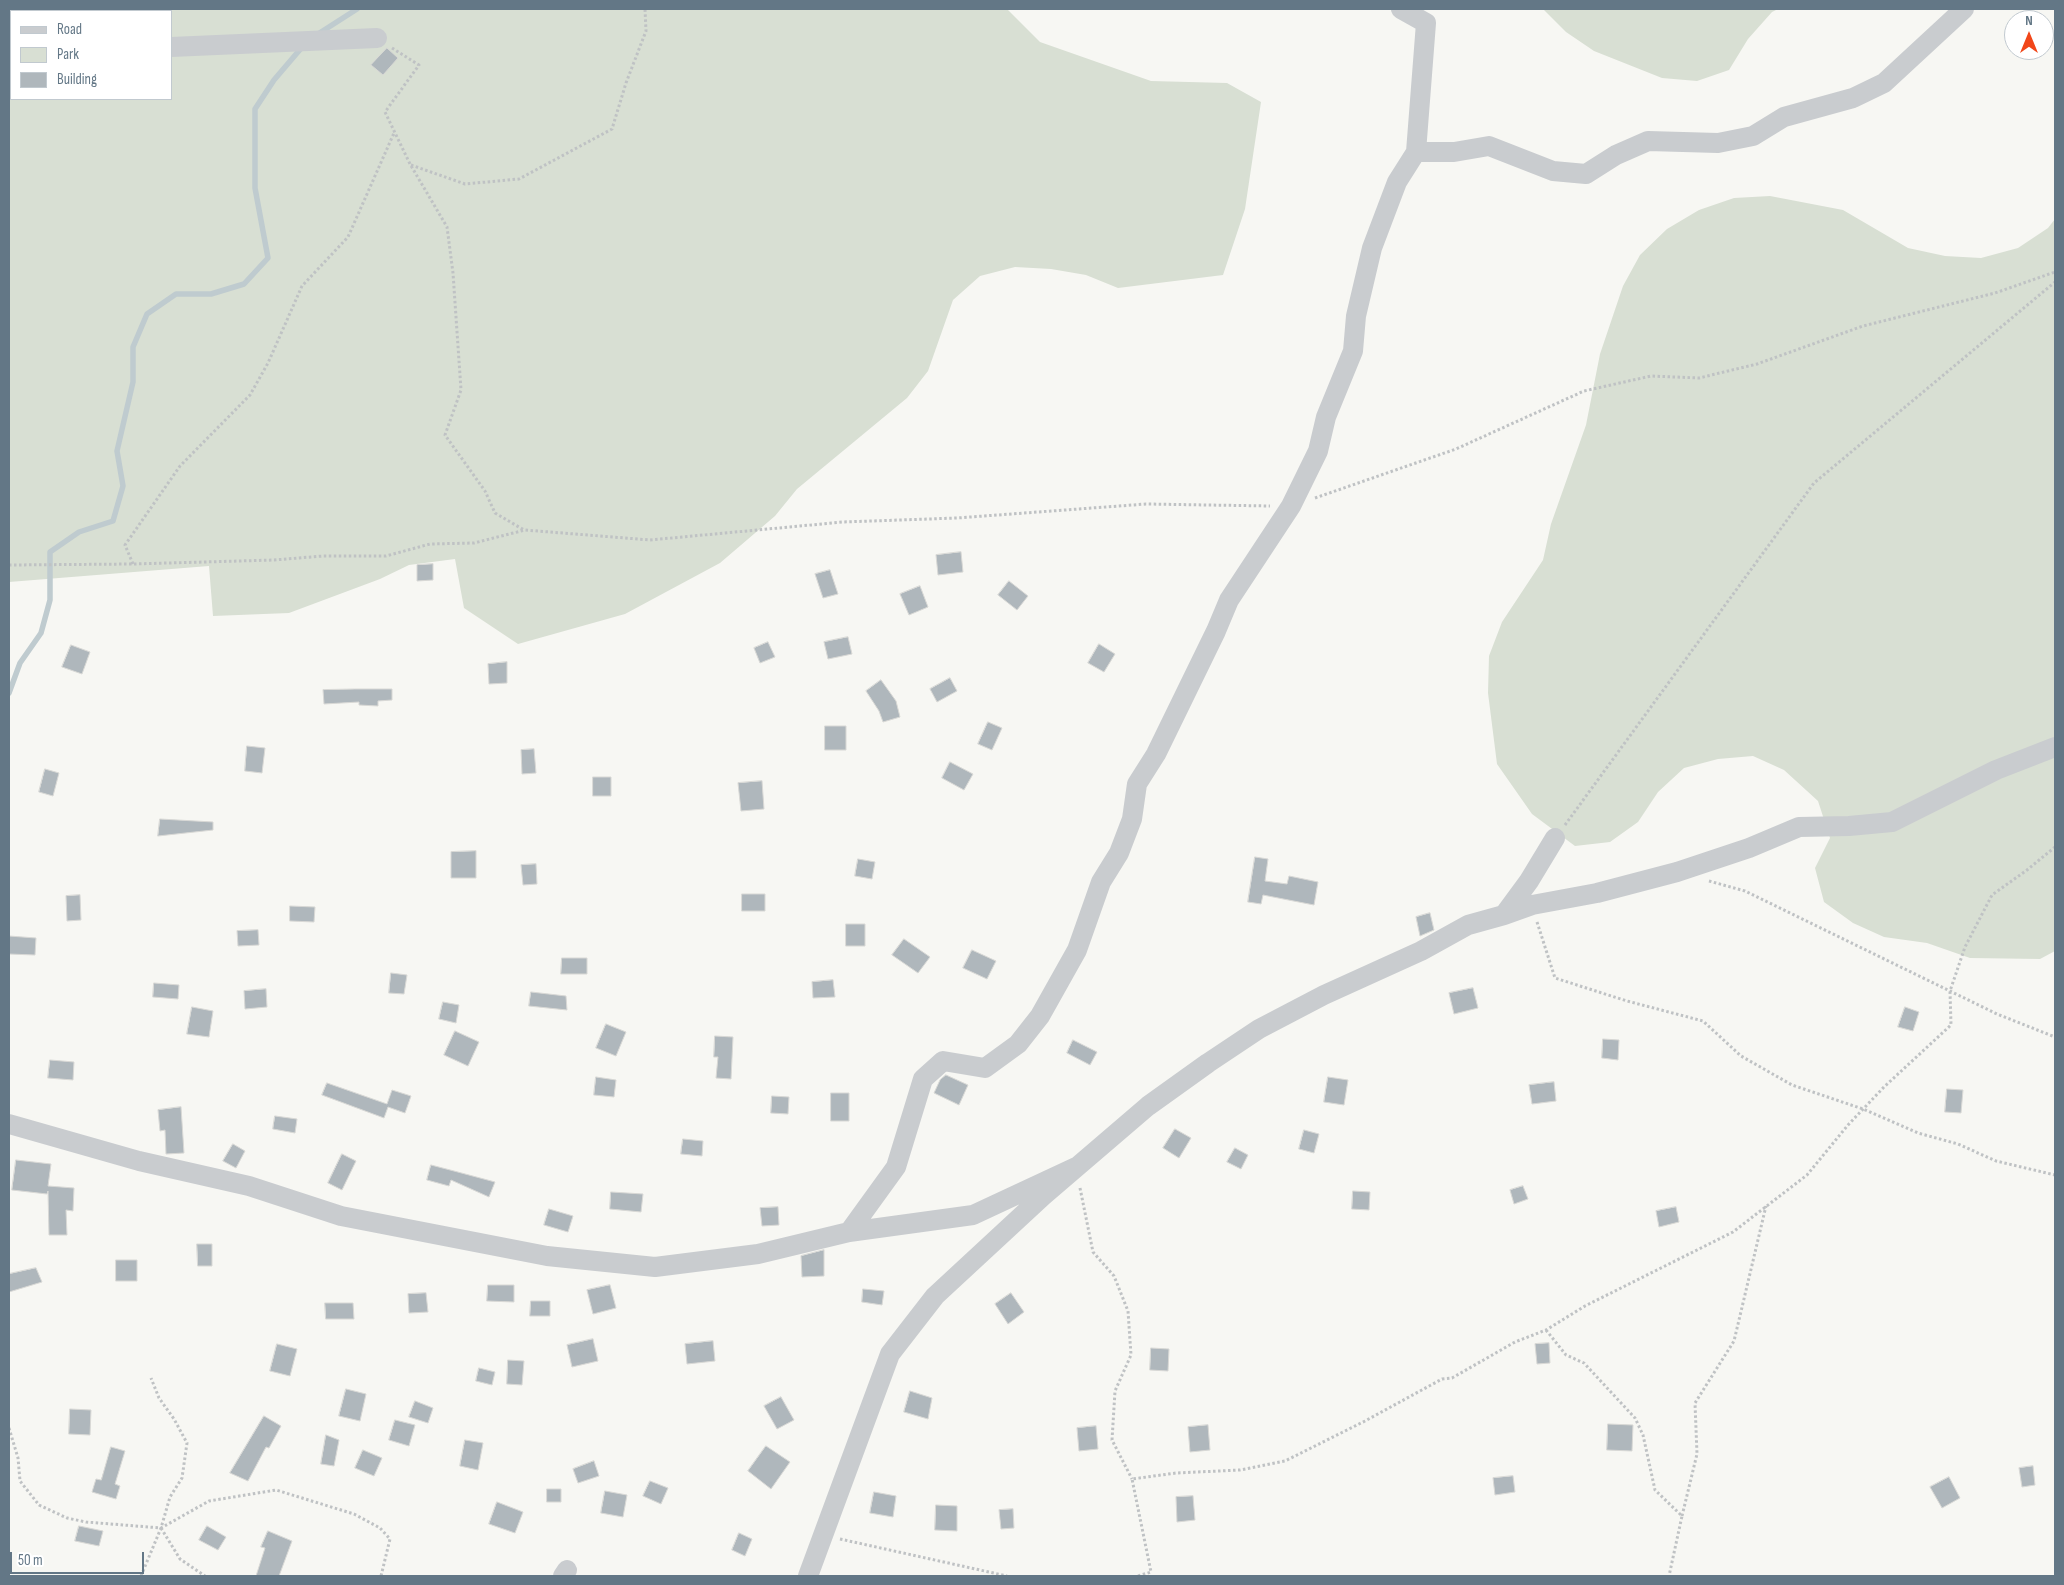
<!DOCTYPE html>
<style>
body{margin:0}
#map{position:relative;width:2064px;height:1585px;overflow:hidden;background:#f7f7f3;font-family:"Sofia Sans Condensed",sans-serif}
canvas{display:block}
.frame{position:absolute;inset:0;border:10px solid #637786;pointer-events:none}
.legend{position:absolute;left:10px;top:10px;width:162px;height:90px;box-sizing:border-box;background:#fff;border:1px solid #c1c9cf;margin:0;padding:6px 9px;list-style:none;font-size:15px;color:#637786}
.legend li{display:flex;align-items:center;gap:10px;height:25px}
.legend b{width:25px;border:1px solid #c1c9cf}
.north{position:absolute;left:2004px;top:10px;width:50px;height:50px;box-sizing:border-box;background:#fff;border:1px solid #c1c9cf;border-radius:50%;rotate:0deg;font-size:14px;font-weight:700;line-height:20px;text-align:center;color:#637786}
.north::after{content:'';display:block;margin:auto;width:18px;height:22px;background:#f14619;clip-path:polygon(50% 0,100% 100%,50% 72%,0 100%)}
.scale{position:absolute;left:10px;top:1552px;width:134px;height:22px;box-sizing:border-box;border:2px solid #637786;border-top:0;padding-left:6px;font-size:15px;line-height:18px;white-space:nowrap;color:#637786;-webkit-text-stroke:4px #fff;paint-order:stroke}
</style>
<div id="map">
<canvas width="2064" height="1585"></canvas>
<div class="frame"></div>
<ul class="legend">
<li><b style="height:6px;background:#c9cccf"></b>Road</li>
<li><b style="height:14px;background:#d8dfd3"></b>Park</li>
<li><b style="height:14px;background:#afb7bc"></b>Building</li>
</ul>
<div class="north">N</div>
<div class="scale">50 m</div>
</div>
<script>
const g = document.querySelector('canvas').getContext('2d');
g.lineJoin = 'round';
function paint(path, color) {
  g.fillStyle = color;
  g.fill(path, 'evenodd');
}
function trace(path, color, width, dash) {
  g.strokeStyle = color;
  g.lineWidth = width;
  g.lineCap = dash ? 'butt' : 'round';
  g.setLineDash(dash || []);
  g.stroke(path);
}
const green = new Path2D(`
 M 9,9 L 1007,9 L 1040,42 L 1151,81 L 1227,83 L 1261,102 L 1245,209 L 1223,275 L 1118,288 L 1086,275 L 1051,269 L 1015,267 L 980,276 L 953,300 L 928,371 L 907,398 L 797,489 L 775,516 L 720,563 L 625,614 L 518,644 L 464,608 L 455,559 L 409,565 L 380,579 L 289,613 L 213,616 L 209,566 L 9,582 ZM 11,11 L 171,11 L 171,99 L 11,99 Z
 M 1543,9 L 1778,9 L 1772,12 L 1748,39 L 1729,70 L 1697,81 L 1662,78 L 1594,51 L 1566,32 Z
 M 1770,196 L 1843,210 L 1908,248 L 1945,256 L 1981,258 L 2018,248 L 2048,228 L 2055,219 L 2055,951 L 2040,959 L 1970,958 L 1927,943 L 1884,937 L 1853,923 L 1824,902 L 1815,868 L 1830,838 L 1818,801 L 1784,770 L 1753,756 L 1718,759 L 1684,768 L 1658,792 L 1638,822 L 1610,842 L 1575,846 L 1532,814 L 1497,764 L 1488,693 L 1489,656 L 1502,622 L 1543,560 L 1551,524 L 1586,425 L 1600,354 L 1623,286 L 1640,255 L 1667,229 L 1699,210 L 1734,198 Z`);
const stream = new Path2D(`
 M 318,34 L 357,9
 M 9,693 L 20,663 L 41,633 L 50,600 L 50,552 L 79,532 L 113,521 L 123,486 L 117,451 L 133,382 L 133,347 L 147,314 L 176,294 L 211,294 L 244,284 L 268,258 L 255,188 L 255,109 L 274,80 L 303,46`);
const building = new Path2D(`
 M 387,48 L 398,58 L 383,75 L 371,65 Z
 M 961,552 L 963,572 L 938,575 L 936,555 Z
 M 433,564 L 433,580 L 417,581 L 417,565 Z
 M 830,570 L 838,594 L 823,598 L 815,574 Z
 M 1009,581 L 1028,596 L 1017,610 L 998,595 Z
 M 920,586 L 928,607 L 909,615 L 900,594 Z
 M 848,637 L 852,654 L 828,659 L 824,642 Z
 M 768,642 L 775,657 L 760,663 L 754,648 Z
 M 1099,644 L 1115,654 L 1104,672 L 1088,663 Z
 M 71,645 L 90,652 L 82,674 L 62,667 Z
 M 507,662 L 507,683 L 489,684 L 488,664 Z
 M 950,678 L 957,691 L 937,702 L 930,689 Z
 M 881,680 L 896,701 L 900,717 L 883,722 L 879,711 L 866,691 Z
 M 355,689 L 392,689 L 392,700 L 378,701 L 378,706 L 359,705 L 359,702 L 324,704 L 323,690 Z
 M 988,722 L 1002,728 L 992,750 L 978,744 Z
 M 825,726 L 846,726 L 846,750 L 825,750 Z
 M 247,746 L 265,748 L 262,773 L 245,771 Z
 M 534,749 L 536,773 L 522,774 L 521,750 Z
 M 950,762 L 973,774 L 964,790 L 942,778 Z
 M 45,769 L 59,773 L 53,796 L 39,792 Z
 M 593,777 L 611,777 L 611,796 L 593,796 Z
 M 762,781 L 764,809 L 741,811 L 738,783 Z
 M 160,819 L 213,822 L 213,830 L 158,836 Z
 M 476,851 L 476,878 L 451,878 L 451,852 Z
 M 1255,857 L 1268,859 L 1265,881 L 1287,884 L 1289,876 L 1318,882 L 1314,905 L 1263,895 L 1261,904 L 1248,902 Z
 M 858,859 L 875,862 L 872,879 L 855,876 Z
 M 536,864 L 537,884 L 523,885 L 521,865 Z
 M 742,894 L 765,894 L 765,911 L 742,911 Z
 M 80,895 L 81,920 L 67,921 L 66,896 Z
 M 290,906 L 315,907 L 314,922 L 290,921 Z
 M 1430,913 L 1434,930 L 1420,936 L 1416,917 Z
 M 846,924 L 865,924 L 865,946 L 846,946 Z
 M 258,930 L 259,945 L 238,946 L 237,931 Z
 M 9,936 L 36,938 L 35,955 L 9,954 Z
 M 904,939 L 930,957 L 918,973 L 892,955 Z
 M 972,950 L 996,961 L 987,979 L 963,968 Z
 M 562,958 L 587,958 L 587,974 L 561,974 Z
 M 391,973 L 407,975 L 404,994 L 389,993 Z
 M 833,980 L 835,997 L 813,998 L 812,982 Z
 M 154,983 L 179,985 L 178,999 L 153,997 Z
 M 1473,988 L 1478,1008 L 1454,1014 L 1449,993 Z
 M 266,989 L 267,1007 L 245,1009 L 244,991 Z
 M 531,992 L 566,996 L 567,1010 L 529,1006 Z
 M 443,1002 L 459,1005 L 456,1023 L 439,1019 Z
 M 192,1007 L 213,1011 L 209,1037 L 187,1034 Z
 M 1905,1007 L 1919,1012 L 1913,1031 L 1898,1027 Z
 M 606,1024 L 626,1032 L 616,1056 L 596,1048 Z
 M 455,1031 L 479,1042 L 468,1066 L 444,1055 Z
 M 715,1036 L 733,1037 L 731,1079 L 716,1078 L 718,1057 L 714,1057 Z
 M 1603,1039 L 1619,1040 L 1618,1060 L 1602,1058 Z
 M 1073,1040 L 1097,1052 L 1090,1065 L 1067,1053 Z
 M 50,1060 L 74,1062 L 73,1080 L 48,1078 Z
 M 946,1075 L 968,1085 L 959,1105 L 934,1093 L 940,1080 Z
 M 596,1077 L 616,1080 L 614,1097 L 594,1095 Z
 M 1328,1077 L 1348,1080 L 1344,1105 L 1324,1102 Z
 M 1554,1082 L 1556,1101 L 1532,1104 L 1529,1085 Z
 M 327,1083 L 387,1104 L 392,1090 L 411,1096 L 405,1113 L 388,1107 L 384,1118 L 322,1095 Z
 M 1947,1089 L 1963,1090 L 1961,1113 L 1945,1112 Z
 M 831,1093 L 849,1093 L 849,1121 L 831,1121 Z
 M 772,1096 L 789,1097 L 788,1114 L 771,1113 Z
 M 181,1107 L 184,1153 L 166,1154 L 165,1130 L 160,1131 L 158,1110 Z
 M 275,1116 L 297,1119 L 295,1133 L 273,1129 Z
 M 1175,1129 L 1191,1138 L 1179,1158 L 1163,1148 Z
 M 1304,1130 L 1319,1134 L 1314,1153 L 1299,1149 Z
 M 683,1139 L 703,1141 L 702,1156 L 681,1154 Z
 M 233,1144 L 245,1151 L 236,1168 L 223,1161 Z
 M 1235,1148 L 1248,1155 L 1241,1169 L 1227,1162 Z
 M 342,1154 L 356,1161 L 342,1190 L 328,1183 Z
 M 16,1160 L 51,1164 L 48,1186 L 74,1188 L 73,1211 L 66,1210 L 67,1235 L 49,1235 L 48,1191 L 47,1194 L 12,1190 Z
 M 431,1165 L 454,1171 L 495,1182 L 489,1197 L 451,1180 L 449,1186 L 427,1180 Z
 M 1523,1186 L 1528,1199 L 1514,1204 L 1510,1190 Z
 M 1353,1191 L 1370,1192 L 1369,1210 L 1352,1209 Z
 M 611,1192 L 643,1194 L 641,1212 L 610,1209 Z
 M 778,1207 L 779,1225 L 762,1226 L 760,1208 Z
 M 1676,1207 L 1679,1222 L 1659,1227 L 1656,1211 Z
 M 549,1209 L 573,1216 L 568,1232 L 544,1225 Z
 M 197,1244 L 212,1244 L 212,1266 L 198,1266 Z
 M 824,1250 L 824,1276 L 802,1277 L 801,1256 Z
 M 116,1260 L 137,1260 L 137,1281 L 116,1281 Z
 M 36,1268 L 42,1282 L 9,1292 L 9,1274 Z
 M 488,1285 L 514,1285 L 514,1302 L 487,1301 Z
 M 610,1285 L 616,1308 L 593,1314 L 587,1290 Z
 M 863,1289 L 884,1291 L 882,1305 L 862,1302 Z
 M 426,1293 L 428,1312 L 409,1313 L 408,1294 Z
 M 1011,1293 L 1024,1312 L 1008,1324 L 995,1304 Z
 M 531,1301 L 550,1301 L 550,1316 L 530,1316 Z
 M 325,1303 L 353,1303 L 354,1319 L 326,1319 Z
 M 593,1339 L 598,1361 L 572,1367 L 567,1345 Z
 M 713,1341 L 715,1361 L 687,1364 L 685,1344 Z
 M 1549,1343 L 1550,1363 L 1537,1364 L 1535,1344 Z
 M 277,1344 L 297,1349 L 290,1376 L 270,1371 Z
 M 1151,1348 L 1169,1349 L 1168,1371 L 1150,1370 Z
 M 508,1360 L 524,1361 L 522,1385 L 507,1384 Z
 M 479,1368 L 495,1372 L 492,1385 L 476,1381 Z
 M 346,1389 L 366,1394 L 360,1421 L 339,1416 Z
 M 910,1391 L 932,1398 L 928,1419 L 904,1412 Z
 M 781,1397 L 794,1420 L 777,1429 L 764,1406 Z
 M 415,1401 L 433,1408 L 428,1423 L 409,1417 Z
 M 70,1409 L 91,1410 L 90,1435 L 69,1434 Z
 M 264,1416 L 281,1426 L 269,1448 L 266,1447 L 248,1481 L 230,1473 Z
 M 395,1420 L 415,1425 L 409,1446 L 389,1440 Z
 M 1608,1424 L 1633,1425 L 1632,1451 L 1607,1450 Z
 M 1208,1425 L 1210,1450 L 1190,1452 L 1188,1427 Z
 M 1096,1426 L 1098,1449 L 1079,1451 L 1077,1428 Z
 M 326,1435 L 339,1440 L 334,1466 L 321,1464 Z
 M 465,1440 L 483,1443 L 478,1470 L 460,1466 Z
 M 766,1446 L 790,1462 L 771,1489 L 748,1471 Z
 M 111,1447 L 125,1451 L 115,1484 L 120,1486 L 116,1499 L 92,1492 L 96,1479 L 101,1480 Z
 M 363,1450 L 382,1458 L 374,1476 L 355,1468 Z
 M 594,1461 L 599,1476 L 578,1483 L 573,1469 Z
 M 2033,1466 L 2035,1485 L 2022,1487 L 2019,1468 Z
 M 1513,1476 L 1515,1492 L 1495,1495 L 1493,1478 Z
 M 1949,1477 L 1960,1498 L 1942,1508 L 1930,1487 Z
 M 650,1481 L 668,1488 L 661,1504 L 643,1496 Z
 M 547,1489 L 561,1489 L 561,1502 L 547,1502 Z
 M 605,1491 L 627,1495 L 623,1517 L 601,1513 Z
 M 874,1492 L 896,1496 L 893,1517 L 870,1513 Z
 M 1193,1496 L 1195,1520 L 1177,1522 L 1176,1497 Z
 M 497,1502 L 523,1512 L 515,1533 L 489,1524 Z
 M 936,1505 L 957,1506 L 957,1531 L 935,1530 Z
 M 1013,1509 L 1014,1528 L 1001,1529 L 999,1510 Z
 M 79,1526 L 103,1531 L 99,1546 L 75,1541 Z
 M 207,1526 L 226,1537 L 218,1550 L 199,1540 Z
 M 268,1531 L 292,1541 L 279,1576 L 256,1576 L 265,1548 L 261,1547 Z
 M 739,1533 L 752,1539 L 745,1556 L 732,1550 Z`);
const path = new Path2D(`
 M 139,9 L 141,11
 M 392,48 L 419,65 L 385,112 L 410,164 L 447,227 L 453,273 L 461,390 L 445,435 L 485,491 L 495,513 L 524,530
 M 411,165 L 465,184 L 519,179 L 612,129 L 626,83 L 646,31 L 645,9
 M 1315,498 L 1456,449 L 1584,391 L 1651,376 L 1699,378 L 1757,364 L 1863,326 L 1995,293 L 2055,272
 M 133,564 L 125,545 L 180,466 L 250,395 L 268,363 L 302,286 L 348,237 L 394,133
 M 9,565 L 133,564 L 274,560 L 323,556 L 386,556 L 430,544 L 474,543 L 525,530 L 650,540 L 843,522 L 957,518 L 1146,504 L 1270,506
 M 1565,825 L 1814,483 L 2055,282
 M 1709,881 L 1745,891 L 1997,1014 L 2055,1037
 M 1537,922 L 1555,978 L 1627,1001 L 1703,1021 L 1741,1056 L 1792,1085 L 1863,1109 L 1918,1133 L 1958,1144 L 1996,1161 L 2055,1175
 M 1080,1188 L 1093,1252 L 1114,1276 L 1128,1311 L 1131,1355 L 1115,1391 L 1112,1440 L 1132,1479
 M 1546,1330 L 1566,1355 L 1584,1363 L 1635,1418 L 1643,1435 L 1655,1490 L 1682,1516 L 1669,1576
 M 9,1428 L 18,1458 L 20,1481 L 39,1505 L 67,1518 L 86,1522 L 161,1528 L 209,1501 L 276,1490 L 354,1514 L 380,1528 L 390,1539 L 381,1576
 M 1682,1516 L 1697,1454 L 1695,1403 L 1734,1341 L 1766,1206
 M 161,1528 L 180,1559 L 205,1576
 M 840,1539 L 1007,1576
 M 141,1576 L 161,1528 L 170,1497 L 182,1478 L 187,1443 L 174,1419 L 159,1398 L 151,1378
 M 1138,1576 L 1151,1572 L 1132,1479 L 1176,1473 L 1240,1470 L 1285,1461 L 1365,1421 L 1442,1379 L 1452,1378 L 1515,1342 L 1546,1330 L 1585,1306 L 1733,1232 L 1807,1175 L 1848,1125 L 1884,1087 L 1951,1025 L 1950,991 L 1965,947 L 1992,895 L 2027,870 L 2055,847`);
const street = new Path2D(`
 M 171,47 L 377,38
 M 9,69 L 11,68
 M 1416,152 L 1454,152 L 1489,146 L 1553,171 L 1586,174 L 1616,155 L 1648,141 L 1718,143 L 1753,136 L 1784,117 L 1853,98 L 1884,83 L 1964,9
 M 1504,915 L 1532,905 L 1597,893 L 1677,872 L 1749,848 L 1799,827 L 1849,826 L 1892,822 L 1996,770 L 2055,747
 M 9,1124 L 139,1161 L 249,1186 L 341,1216 L 547,1256 L 655,1267 L 758,1254 L 849,1232 L 973,1215 L 1076,1167
 M 849,1232 L 896,1167 L 923,1079 L 943,1061 L 985,1068 L 1018,1044 L 1040,1016 L 1077,950 L 1101,882 L 1119,853 L 1132,819 L 1137,784 L 1156,754 L 1216,631 L 1229,600 L 1291,506 L 1318,451 L 1326,417 L 1353,351 L 1356,316 L 1372,248 L 1397,182 L 1416,152 L 1426,23 L 1401,9
 M 563,1576 L 567,1570
 M 808,1576 L 890,1354 L 935,1296 L 1043,1196 L 1148,1106 L 1208,1063 L 1259,1029 L 1324,995 L 1421,951 L 1468,925 L 1504,915 L 1529,881 L 1555,838`);
paint(green, '#d8dfd3');
trace(stream, '#bfcbcf', 5.5);
paint(building, '#afb7bc');
trace(building, '#d8d8d5', 1);
trace(path, '#bfc2c4', 3, [2.5, 2.5]);
trace(street, '#c9cccf', 20);
</script>
